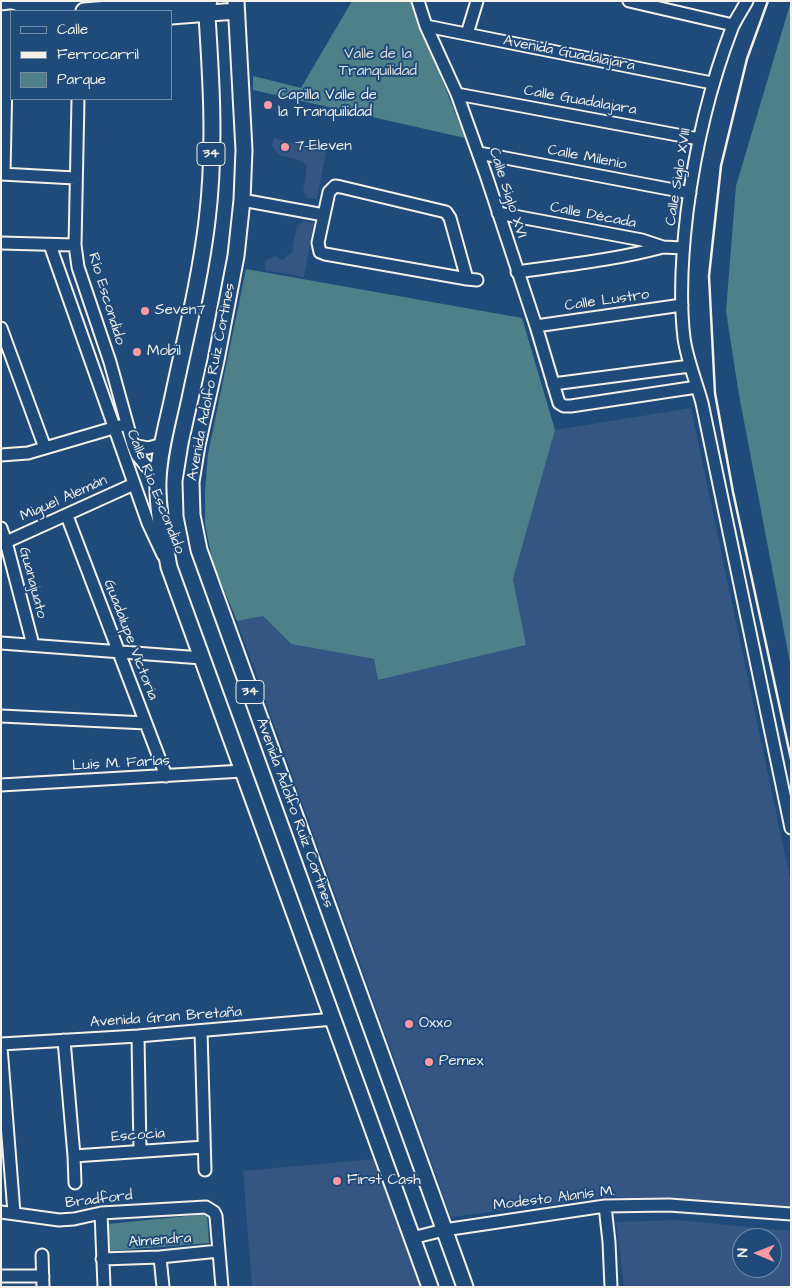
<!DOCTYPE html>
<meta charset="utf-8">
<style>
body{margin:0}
#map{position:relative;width:792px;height:1288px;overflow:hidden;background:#1f4a7a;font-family:"Architects Daughter",sans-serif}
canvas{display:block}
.frame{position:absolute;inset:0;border:2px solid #f4f1e8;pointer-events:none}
.legend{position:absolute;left:10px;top:10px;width:162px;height:90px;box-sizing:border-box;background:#1f4a7a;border:1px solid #748da6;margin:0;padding:6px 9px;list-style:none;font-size:15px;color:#f4f1e8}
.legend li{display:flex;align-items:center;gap:10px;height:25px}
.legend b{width:25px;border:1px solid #748da6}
.north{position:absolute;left:732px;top:1228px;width:50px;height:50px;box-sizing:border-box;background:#1f4a7a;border:1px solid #748da6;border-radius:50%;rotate:271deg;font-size:14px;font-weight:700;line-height:20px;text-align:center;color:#f4f1e8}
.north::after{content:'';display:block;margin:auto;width:18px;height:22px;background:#ff9aa2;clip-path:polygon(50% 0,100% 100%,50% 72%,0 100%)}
</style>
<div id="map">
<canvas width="792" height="1288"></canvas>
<div class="frame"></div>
<ul class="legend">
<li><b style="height:6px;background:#1f4a7a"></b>Calle</li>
<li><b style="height:6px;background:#f4f1e8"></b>Ferrocarril</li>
<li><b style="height:14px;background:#4f808a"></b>Parque</li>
</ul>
<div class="north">N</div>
</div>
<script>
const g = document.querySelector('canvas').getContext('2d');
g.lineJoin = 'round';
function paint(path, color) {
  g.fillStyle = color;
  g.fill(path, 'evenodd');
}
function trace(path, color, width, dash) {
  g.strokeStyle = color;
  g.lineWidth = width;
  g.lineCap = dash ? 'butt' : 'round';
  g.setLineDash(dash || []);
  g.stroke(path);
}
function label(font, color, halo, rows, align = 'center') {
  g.font = font + ' "Architects Daughter",sans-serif';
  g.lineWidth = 4;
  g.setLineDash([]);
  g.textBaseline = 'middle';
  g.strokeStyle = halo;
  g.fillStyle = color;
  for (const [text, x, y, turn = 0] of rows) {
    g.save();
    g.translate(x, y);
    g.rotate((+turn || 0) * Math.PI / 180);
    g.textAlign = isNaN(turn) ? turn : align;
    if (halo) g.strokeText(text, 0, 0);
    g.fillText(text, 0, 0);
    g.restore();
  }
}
const built = new Path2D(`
 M 274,138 L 326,152 L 317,199 L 308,198 L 303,191 L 307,166 L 303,161 L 279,155 L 272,146 Z
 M 304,221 L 314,223 L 304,277 L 265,270 L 265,261 L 275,256 L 282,260 L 292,252 L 297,226 Z
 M 691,408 L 791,883 L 791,1207 L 608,1197 L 451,1217 L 237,621 L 263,616 L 290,644 L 374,659 L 378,680 L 526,645 L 513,579 L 555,430 Z
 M 374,1159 L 423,1287 L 252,1287 L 243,1171 Z
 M 676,1220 L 791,1231 L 791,1287 L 624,1287 L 616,1222 ZM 742,1238 L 772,1238 L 772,1268 L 742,1268 Z`);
const green = new Path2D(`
 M 352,1 L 411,1 L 465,138 L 253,90 L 253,76 L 301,88 Z
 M 791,1 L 791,668 L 739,395 L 726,311 L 736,186 Z
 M 246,269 L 522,318 L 555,430 L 513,579 L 526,645 L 378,680 L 374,659 L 291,644 L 263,616 L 237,621 L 213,563 L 205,525 L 205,490 L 208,454 Z
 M 207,1214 L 209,1243 L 110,1251 L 108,1224 Z`);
const minor = new Path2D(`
 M 418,1 L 426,26 L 457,94 L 486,175 L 536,326 L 559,403 L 564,406 L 571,406 L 697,387
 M 629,1 L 733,25
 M 747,1 C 742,10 736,19 732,28 C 709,88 695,149 687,212 C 682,254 679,296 684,338 C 687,360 696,381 702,403 L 791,828
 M 426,26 L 712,83
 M 467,34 L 477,1
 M 457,94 L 699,139
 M 78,99 L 75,245 L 78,267 L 110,362 L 133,445 L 137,455 L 158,480
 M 479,153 L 690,193
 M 1,174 L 75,178
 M 4,174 L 7,29
 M 242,200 L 324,215
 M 498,213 L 642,240 L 663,247 L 683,248
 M 1,243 L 75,245
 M 50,245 L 148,523 L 163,555
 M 517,272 C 566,265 615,260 663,247
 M 467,279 L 450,218 L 446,212 L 341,187 L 335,186 L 329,192 L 324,215 L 318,243 L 320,252 L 325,254 L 467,279 L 477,280
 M 536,326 L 682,305
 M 1,328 L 45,448
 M 553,384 L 690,366
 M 133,445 L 148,448 L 163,444
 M 1,455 L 28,453 L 120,426
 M 67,516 L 166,776
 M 1,528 L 6,542 L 33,645
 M 6,542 L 134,484
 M 1,643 L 202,658
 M 1,716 L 146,723
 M 1,785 L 243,771
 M 201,1031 L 205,1170
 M 138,1036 L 140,1151
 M 64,1040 L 74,1156 L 75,1183
 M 1,1044 L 138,1036 L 334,1019
 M 1,1047 L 14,1213
 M 74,1156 L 204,1147
 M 605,1206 L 609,1242 L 611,1287
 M 1,1212 L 59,1220 L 74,1219 L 101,1213 L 206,1207 L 214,1212 L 216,1216 L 222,1287
 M 101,1213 L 104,1287
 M 412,1238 L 444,1230 L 605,1206 L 669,1205 L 791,1214
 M 42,1255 L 43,1287
 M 160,1257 L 163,1287
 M 102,1259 L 160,1257 L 219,1251
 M 1,1276 L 43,1276`);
const major = new Path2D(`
 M 206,1 C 211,74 216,148 207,221 C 200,279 186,335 174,392 C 168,421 159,451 158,481 C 157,510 164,539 169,567 L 430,1287
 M 236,1 L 244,150 L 242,200 L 236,256 L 216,360 L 197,445 L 191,482 L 192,515 L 199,550 L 465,1287
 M 84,11 L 209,1
 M 171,16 L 236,11
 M 1,19 L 11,18
 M 1,30 L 11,29`);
const rail = new Path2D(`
 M 768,1 L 747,59 L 721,166 L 709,276 L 715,393 L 733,492 L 791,759`);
const markers = [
 [268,105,5,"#ff9aa2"],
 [285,147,5,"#ff9aa2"],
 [145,311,5,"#ff9aa2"],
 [137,352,5,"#ff9aa2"],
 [409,1024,5,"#ff9aa2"],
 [429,1062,5,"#ff9aa2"],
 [337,1181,5,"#ff9aa2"]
];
const shields = [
 [211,154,28],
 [250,692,28]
];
const shieldNames = [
 ["34",211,154],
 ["34",250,692]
];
const streetNames = [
 ["Avenida Guadalajara",569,54,11],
 ["Calle Guadalajara",580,101,10],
 ["Calle Milenio",587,158,11],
 ["Calle Siglo XVIII",679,177,-81],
 ["Calle Siglo XVI",507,193,72],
 ["Calle Década",593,216,11],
 ["Río Escondido",106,299,73],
 ["Calle Lustro",607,301,-8],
 ["Avenida Adolfo Ruíz Cortines",212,382,-79],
 ["Calle Río Escondido",155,492,68],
 ["Miguel Alemán",64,499,-24],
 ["Guanajuato",32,583,75],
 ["Guadalupe Victoria",130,640,69],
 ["Luis M. Farías",121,764,-3],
 ["Avenida Adolfo Ruíz Cortines",294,813,70],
 ["Avenida Gran Bretaña",166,1018,-4],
 ["Escocia",138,1136,-4],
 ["Modesto Alanís M.",554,1199,-7],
 ["Bradford",99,1200,-7],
 ["Almendra",160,1241,-4]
];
const parkNames = [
 ["Valle de la",378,55],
 ["Tranquilidad",378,72]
];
const poiNames = [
 ["Capilla Valle de",278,96],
 ["la Tranquilidad",278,113],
 ["7-Eleven",295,147],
 ["Seven7",155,311],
 ["Mobil",147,352],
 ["Oxxo",419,1024],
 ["Pemex",439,1062],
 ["First Cash",347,1181]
];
paint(built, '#355583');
paint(green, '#4f808a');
trace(minor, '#f4f1e8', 15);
trace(major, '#f4f1e8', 19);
trace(minor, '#1f4a7a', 11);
trace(major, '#1f4a7a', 15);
trace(rail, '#f4f1e8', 2.5);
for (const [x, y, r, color] of markers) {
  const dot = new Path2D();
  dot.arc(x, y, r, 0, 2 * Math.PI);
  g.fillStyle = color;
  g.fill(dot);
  trace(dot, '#1f4a7a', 2);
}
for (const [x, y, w] of shields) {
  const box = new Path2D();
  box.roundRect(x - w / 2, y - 11.5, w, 23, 4);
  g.fillStyle = '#1f4a7a';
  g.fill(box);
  trace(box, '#f4f1e8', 1);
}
label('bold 14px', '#f4f1e8', null, shieldNames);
label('15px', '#f4f1e8', '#1f4a7a', streetNames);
label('15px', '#dbe0da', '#1f4a7a', parkNames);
label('15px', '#f4f1e8', '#1f4a7a', poiNames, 'left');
</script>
